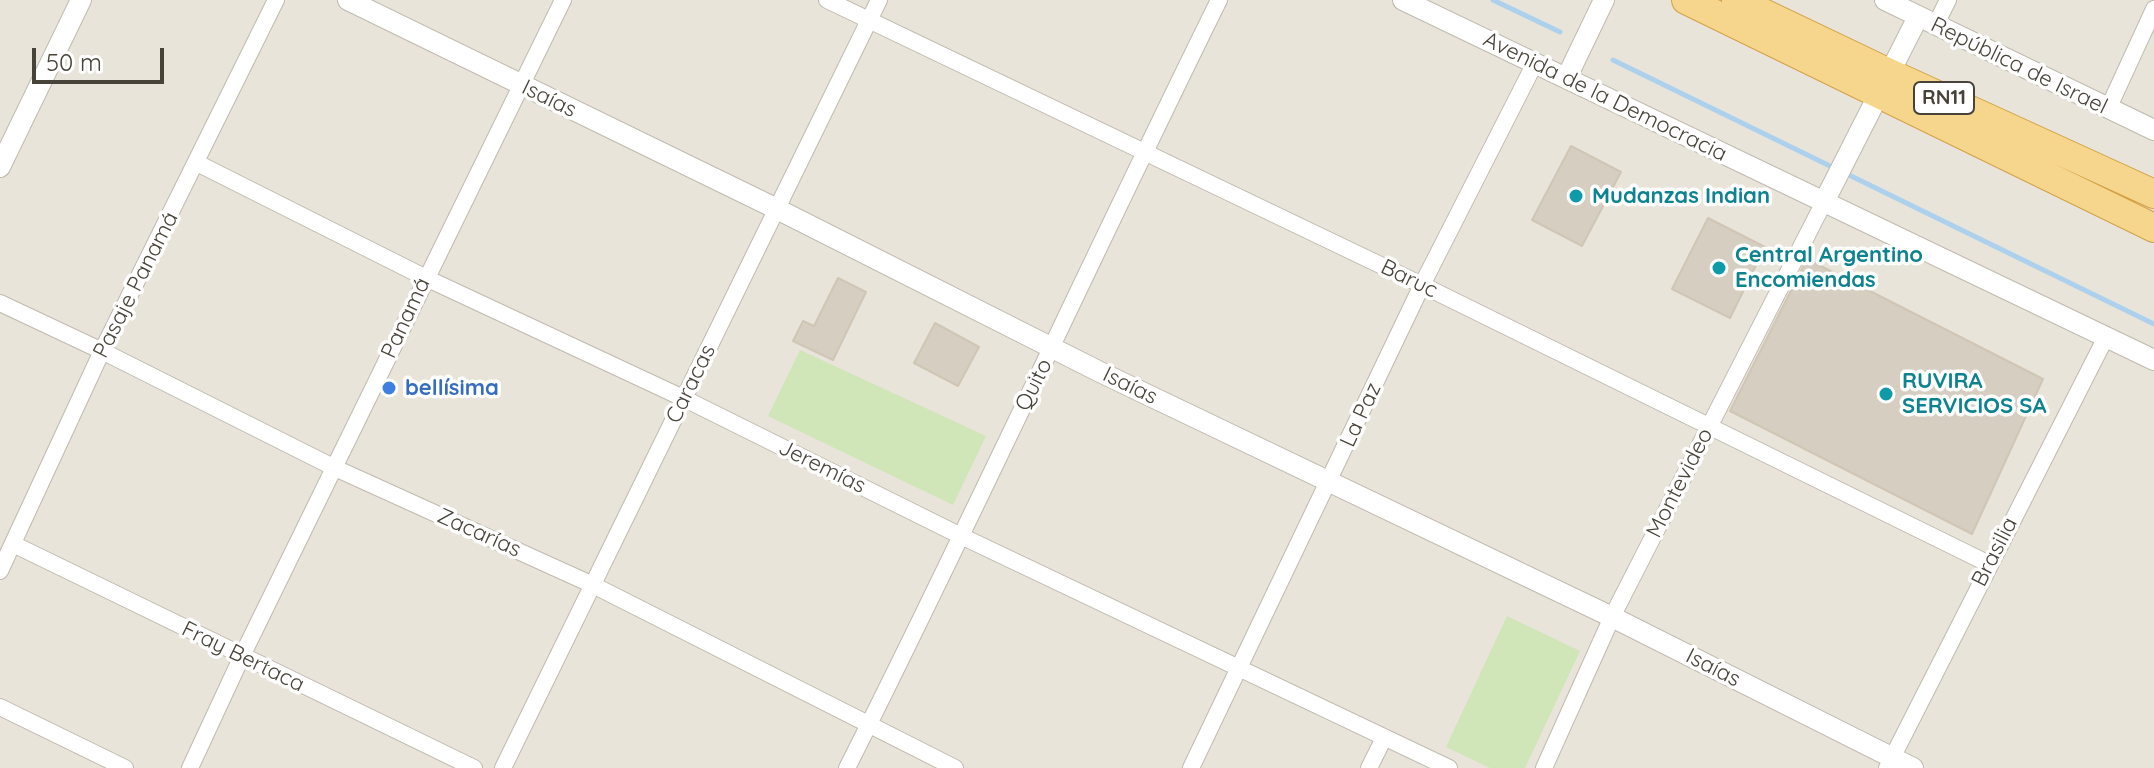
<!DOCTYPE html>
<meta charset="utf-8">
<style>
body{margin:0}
#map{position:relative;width:2154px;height:768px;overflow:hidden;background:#f4f2eb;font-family:Quicksand,sans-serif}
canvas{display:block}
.scale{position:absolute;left:32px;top:48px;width:132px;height:36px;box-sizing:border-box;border:4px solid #484339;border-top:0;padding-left:10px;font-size:24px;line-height:28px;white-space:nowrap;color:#484339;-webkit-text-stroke:6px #fff;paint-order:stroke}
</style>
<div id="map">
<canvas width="2154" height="768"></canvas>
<div class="scale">50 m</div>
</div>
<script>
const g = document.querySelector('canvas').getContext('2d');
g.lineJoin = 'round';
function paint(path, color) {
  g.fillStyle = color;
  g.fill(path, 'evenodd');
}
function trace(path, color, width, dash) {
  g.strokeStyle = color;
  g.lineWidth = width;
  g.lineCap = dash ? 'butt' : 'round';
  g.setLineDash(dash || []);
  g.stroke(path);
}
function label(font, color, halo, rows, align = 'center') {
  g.font = font + ' Quicksand,sans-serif';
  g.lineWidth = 7;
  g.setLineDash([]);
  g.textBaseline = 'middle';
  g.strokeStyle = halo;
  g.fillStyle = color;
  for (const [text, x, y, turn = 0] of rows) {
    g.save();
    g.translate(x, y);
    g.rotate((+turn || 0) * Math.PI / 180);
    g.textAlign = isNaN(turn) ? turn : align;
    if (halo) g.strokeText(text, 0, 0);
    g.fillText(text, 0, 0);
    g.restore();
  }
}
const residential = new Path2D(`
 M 0,0 L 2154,0 L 2154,768 L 0,768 Z`);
const green = new Path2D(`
 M 800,350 L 986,436 L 953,505 L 768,416 Z
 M 1507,616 L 1580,651 L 1525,768 L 1490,768 L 1446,747 Z`);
const stream = new Path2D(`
 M 1493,0 L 1560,32
 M 1613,60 L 1830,166
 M 1849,175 L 2154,324`);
const building = new Path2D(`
 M 1571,146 L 1621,172 L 1582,246 L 1532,220 Z
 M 1708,218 L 1765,247 L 1730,318 L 1672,289 Z
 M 1807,259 L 2043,379 L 1972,534 L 1730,411 Z
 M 838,278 L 866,292 L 833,360 L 793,341 L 803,321 L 814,326 Z
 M 935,323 L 979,347 L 958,386 L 914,363 Z`);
const minor = new Path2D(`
 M 827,0 L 1422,285 L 1989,564
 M 1935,26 L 1948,0
 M 2108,109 L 2154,9
 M 197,163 L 426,278 L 683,398 L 959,535 L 1449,768
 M 0,303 L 102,351 L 335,468 L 593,585 L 955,768
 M 13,544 L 474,768
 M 0,571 L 102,351 L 276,0
 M 0,707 L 125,768
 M 190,768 L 242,656 L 563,0
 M 503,768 L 879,0
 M 847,768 C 975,514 1093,255 1219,0
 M 1191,768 L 1422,285 L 1535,63
 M 1369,768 L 1384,738
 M 1544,768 L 1612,617 L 1824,202
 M 1887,768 L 2106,337`);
const tertiary = new Path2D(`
 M 348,0 L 777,209 L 1100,372 L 1612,617 L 1913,768
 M 1403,0 L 2154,360
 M 1885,0 L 2154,130
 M 1567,77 L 1604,0
 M 0,167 L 81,0
 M 1824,202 L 1918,17`);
const trunk = new Path2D(`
 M 1686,0 L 2154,228
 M 1736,0 L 1889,73 L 2154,194`);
const markers = [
 [1576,196,8,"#0f9aa8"],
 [1719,268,8,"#0f9aa8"],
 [389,388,8,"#3f7fe0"],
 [1886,394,8,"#0f9aa8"]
];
const shields = [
 [1944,98,60]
];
const shieldNames = [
 ["RN11",1944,98]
];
const streetNames = [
 ["República de Israel",2019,66,26],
 ["Avenida de la Democracia",1605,97,26],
 ["Isaías",549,99,26],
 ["Baruc",1409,279,26],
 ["Pasaje Panamá",136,285,-63],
 ["Panamá",406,318,-65],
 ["Caracas",691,384,-64],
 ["Quito",1034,385,-63],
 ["Isaías",1130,386,26],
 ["La Paz",1361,415,-65],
 ["Jeremías",822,467,26],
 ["Montevideo",1680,483,-63],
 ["Zacarías",479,533,24],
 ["Brasilia",1995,552,-63],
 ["Fray Bertaca",243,657,26],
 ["Isaías",1713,668,27]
];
const cultureNames = [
 ["Mudanzas Indian",1592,196],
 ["Central Argentino",1735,255],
 ["Encomiendas",1735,280],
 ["RUVIRA",1902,381],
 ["SERVICIOS SA",1902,406]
];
const shopNames = [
 ["bellísima",405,388]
];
paint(residential, '#e8e4da');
paint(green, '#d0e5b8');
trace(stream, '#add1ec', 5);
paint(building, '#d5cec1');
trace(building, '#d0c6b5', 2);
trace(minor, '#c0baae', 18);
trace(tertiary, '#c0baae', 22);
trace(trunk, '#d3a147', 30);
trace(minor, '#fff', 16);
trace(tertiary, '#fff', 20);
trace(trunk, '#f6d68c', 28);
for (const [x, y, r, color] of markers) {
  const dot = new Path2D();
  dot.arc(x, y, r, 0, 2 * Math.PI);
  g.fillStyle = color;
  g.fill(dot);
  trace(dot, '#fff', 3);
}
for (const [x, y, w] of shields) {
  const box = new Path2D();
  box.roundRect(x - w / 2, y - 16, w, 32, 6);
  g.fillStyle = '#fff';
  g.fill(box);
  trace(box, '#484339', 2);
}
label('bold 20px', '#484339', null, shieldNames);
label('22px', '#484339', '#fff', streetNames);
label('bold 22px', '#0d838f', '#fff', cultureNames, 'left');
label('bold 22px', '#366cbe', '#fff', shopNames, 'left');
</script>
